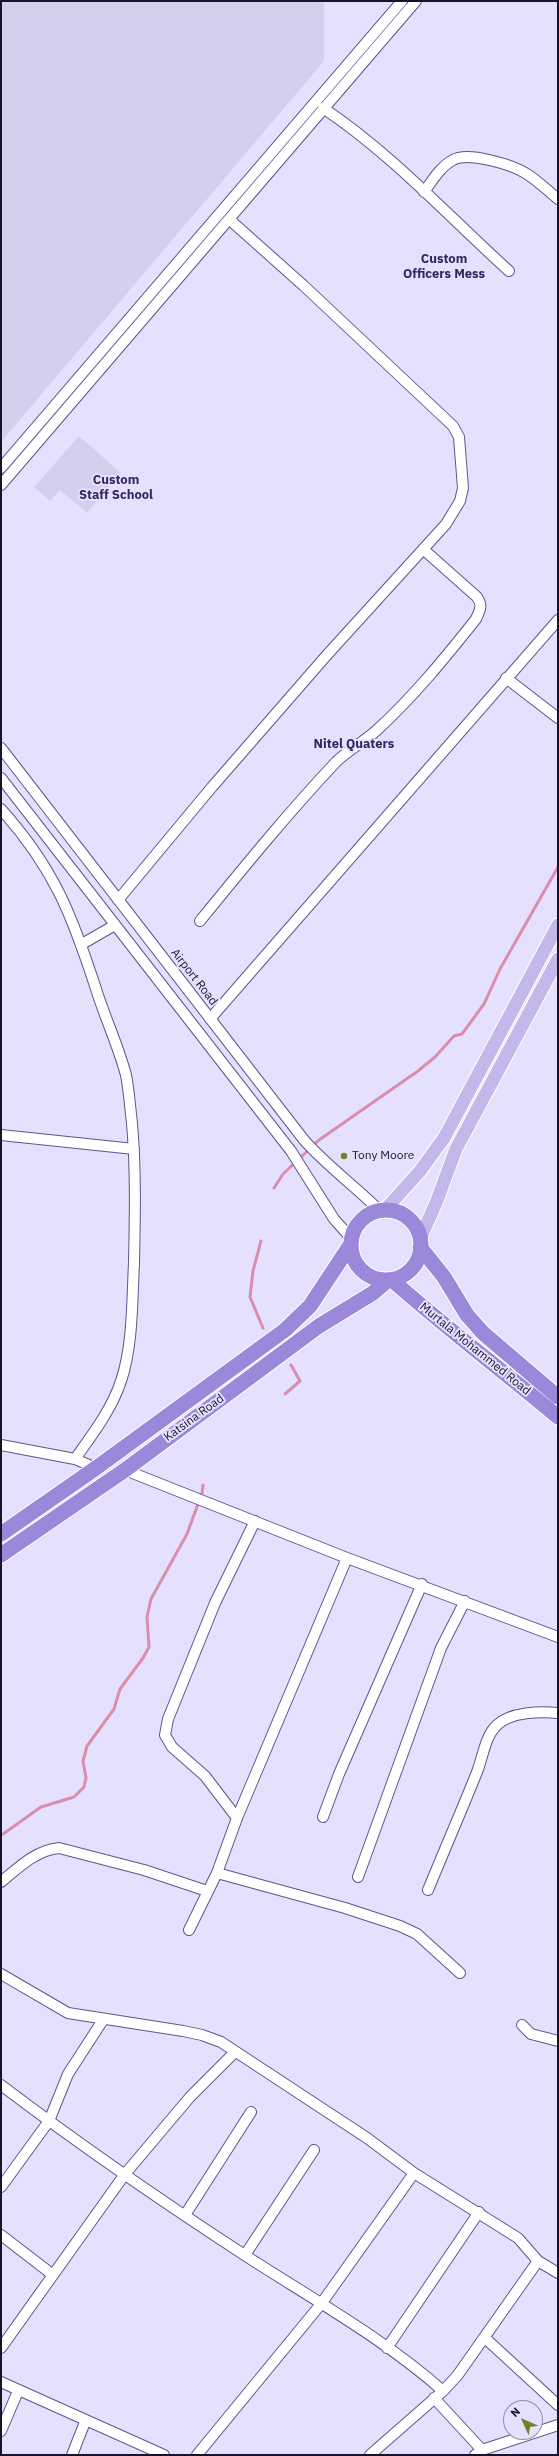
<!DOCTYPE html>
<style>
body{margin:0}
#map{position:relative;width:559px;height:2456px;overflow:hidden;background:#e5e0fd;font-family:"IBM Plex Sans",sans-serif}
canvas{display:block}
.frame{position:absolute;inset:0;border:2px solid #18122b;pointer-events:none}
.north{position:absolute;left:503px;top:2400px;width:40px;height:40px;box-sizing:border-box;background:#e5e0fd;border:1px solid #938ea9;border-radius:50%;rotate:315deg;font-size:11px;font-weight:700;line-height:16px;text-align:center;color:#18122b}
.north::after{content:'';display:block;margin:auto;width:14px;height:18px;background:#787e29;clip-path:polygon(50% 0,100% 100%,50% 72%,0 100%)}
</style>
<div id="map">
<canvas width="559" height="2456"></canvas>
<div class="frame"></div>
<div class="north">N</div>
</div>
<script>
const g = document.querySelector('canvas').getContext('2d');
g.lineJoin = 'round';
function paint(path, color) {
  g.fillStyle = color;
  g.fill(path, 'evenodd');
}
function trace(path, color, width, dash) {
  g.strokeStyle = color;
  g.lineWidth = width;
  g.lineCap = dash ? 'butt' : 'round';
  g.setLineDash(dash || []);
  g.stroke(path);
}
function label(font, color, halo, rows, align = 'center') {
  g.font = font + ' "IBM Plex Sans",sans-serif';
  g.lineWidth = 4;
  g.setLineDash([]);
  g.textBaseline = 'middle';
  g.strokeStyle = halo;
  g.fillStyle = color;
  for (const [text, x, y, turn = 0] of rows) {
    g.save();
    g.translate(x, y);
    g.rotate((+turn || 0) * Math.PI / 180);
    g.textAlign = isNaN(turn) ? turn : align;
    if (halo) g.strokeText(text, 0, 0);
    g.fillText(text, 0, 0);
    g.restore();
  }
}
const built = new Path2D(`
 M 1,1 L 324,1 L 324,61 L 1,442 Z
 M 79,436 L 121,473 L 87,513 L 60,490 L 50,501 L 34,487 Z`);
const stream = new Path2D(`
 M 274,1188 L 283,1174 L 319,1140 L 418,1071 L 435,1057 L 454,1036 L 462,1034 L 484,1004 L 500,969 L 558,867
 M 261,1241 L 253,1271 L 250,1297 L 263,1328
 M 285,1394 L 300,1381 L 291,1365
 M 1,1834 L 3,1834 L 41,1807 L 74,1797 L 84,1787 L 86,1778 L 83,1761 L 87,1746 L 114,1709 L 120,1689 L 143,1658 L 149,1647 L 147,1617 L 151,1599 L 187,1534 L 202,1493 L 203,1485`);
const minor = new Path2D(`
 M 323,108 C 392,154 448,216 509,271
 M 424,192 C 432,181 441,166 453,160 C 468,151 513,165 527,174 C 538,181 548,191 558,199
 M 1,468 L 402,1
 M 1,485 L 416,1
 M 506,678 L 558,718
 M 1,748 L 304,1140 C 327,1166 355,1186 379,1210
 M 1,778 L 291,1151 L 334,1219 L 351,1238
 M 1,809 C 54,868 72,915 96,989 C 105,1018 118,1045 126,1075 C 129,1090 130,1107 132,1123 C 136,1170 135,1216 134,1263 C 132,1300 133,1346 121,1381 C 112,1409 92,1435 75,1459
 M 118,900 L 212,787 L 326,656 L 446,524 L 460,501 L 463,488 L 459,437 L 453,426 L 304,286 L 230,220
 M 200,921 C 244,867 288,813 336,762 C 349,749 364,742 377,730 C 414,696 445,658 476,619 C 480,610 483,606 477,597 L 423,549
 M 82,944 L 115,925
 M 210,1019 L 558,620
 M 1,1135 L 134,1149
 M 1,1445 L 75,1459 L 96,1468
 M 125,1470 L 347,1558 L 558,1637
 M 323,1817 L 339,1774 L 422,1584
 M 237,1818 L 205,1776 L 172,1747 L 165,1735 L 168,1719 L 215,1603 L 255,1521
 M 217,1873 L 345,1908 L 400,1926 L 417,1934 L 460,1973
 M 358,1877 L 441,1648 L 465,1601
 M 1,1882 C 18,1868 36,1850 59,1848 L 144,1870 L 207,1891
 M 428,1890 C 444,1851 461,1812 477,1772 C 483,1757 485,1736 497,1725 C 510,1712 541,1711 558,1713
 M 189,1930 L 217,1873 L 237,1818 L 347,1558
 M 1,1974 L 68,2013 L 183,2031 L 202,2035 L 221,2042 L 367,2138 L 414,2173 L 518,2238 L 538,2261 L 558,2273
 M 522,2025 L 531,2034 L 558,2041
 M 1,2085 C 80,2145 163,2202 246,2256 C 311,2298 386,2340 443,2391
 M 1,2187 L 49,2121 L 68,2074 L 103,2020
 M 185,2215 L 251,2112
 M 1,2235 L 53,2275
 M 245,2255 L 314,2150
 M 485,2338 L 558,2405
 M 1,2348 L 125,2174 L 190,2097 L 235,2052
 M 387,2348 L 479,2212
 M 1,2382 L 164,2455
 M 434,2398 L 482,2450
 M 1,2431 L 18,2391
 M 72,2455 L 85,2422
 M 197,2455 L 321,2304 L 414,2173
 M 370,2455 L 443,2391 L 457,2376 L 538,2261
 M 475,2455 L 482,2450 L 558,2425`);
const major = new Path2D(`
 M 384,1211 L 420,1171 L 444,1138 L 558,925
 M 420,1239 L 436,1203 L 456,1149 L 558,959`);
const highway = new Path2D(`
 M351 1245a35 35 0 1 1 70 0a35 35 0 1 1-70 0Z
 M 420,1247 L 444,1277 L 467,1315 L 483,1333 L 558,1397
 M 392,1280 C 446,1328 503,1371 558,1417
 M 1,1534 L 96,1468 L 285,1330 L 310,1306 L 351,1244
 M 1,1555 L 125,1470 L 319,1326 L 373,1293 L 387,1281`);
const markers = [
 [344,1156,4,"#787e29"]
];
const streetNames = [
 ["Airport Road",194,977,52],
 ["Murtala Mohammed Road",475,1349,39],
 ["Katsina Road",194,1418,-36]
];
const poiNames = [
 ["Tony Moore",352,1156]
];
const neighbourhoodNames = [
 ["Custom",444,259],
 ["Officers Mess",444,274],
 ["Custom",116,480],
 ["Staff School",116,495],
 ["Nitel Quaters",354,744]
];
paint(built, '#d5cfee');
trace(stream, '#da8ead', 3);
trace(minor, '#625290', 12);
trace(major, '#fff', 15);
trace(highway, '#fff', 17);
trace(minor, '#fff', 10);
trace(major, '#c3b8e9', 13);
trace(highway, '#9b88da', 15);
for (const [x, y, r, color] of markers) {
  const dot = new Path2D();
  dot.arc(x, y, r, 0, 2 * Math.PI);
  g.fillStyle = color;
  g.fill(dot);
  trace(dot, '#e5e0fd', 1.5);
}
label('12px', '#18122b', '#e5e0fd', streetNames);
label('12px', '#18122b', '#e5e0fd', poiNames, 'left');
label('bold 13px', '#36255f', '#e5e0fd', neighbourhoodNames);
</script>
